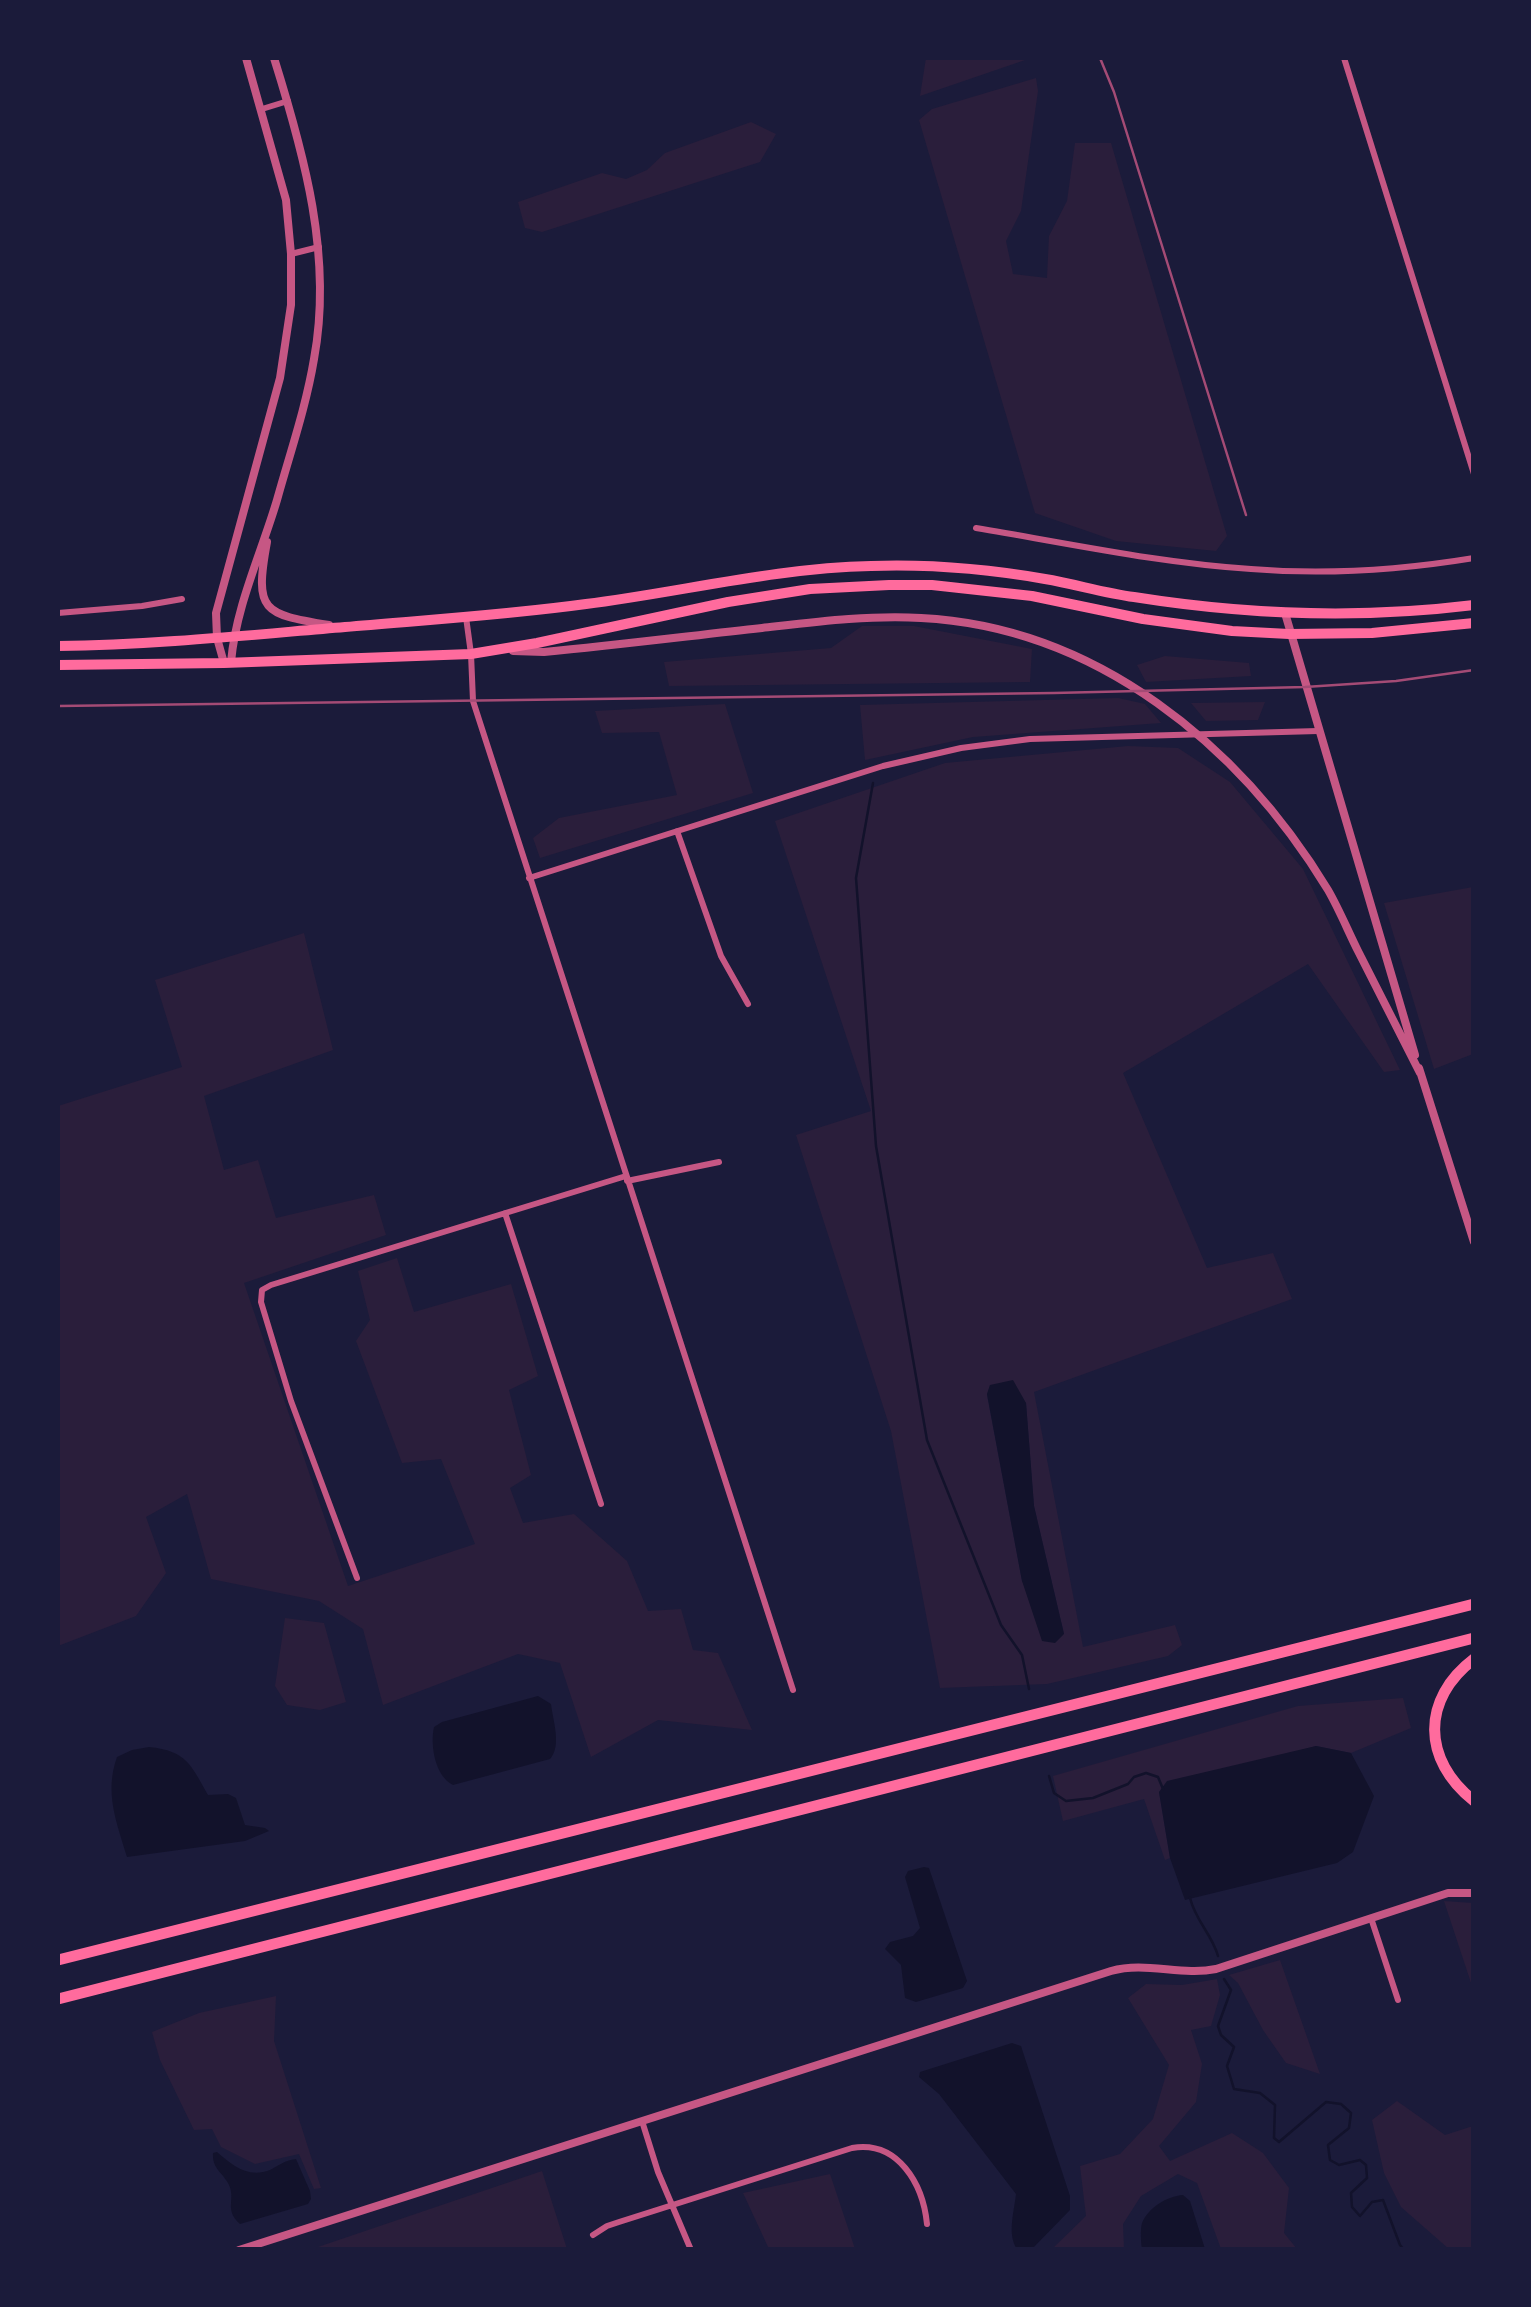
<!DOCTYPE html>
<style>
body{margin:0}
#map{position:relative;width:1531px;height:2307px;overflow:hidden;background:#1b1b3a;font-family:"Playfair Display",serif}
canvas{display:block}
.frame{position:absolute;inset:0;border:60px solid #1b1b3a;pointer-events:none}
</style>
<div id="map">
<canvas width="1531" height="2307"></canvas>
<div class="frame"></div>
</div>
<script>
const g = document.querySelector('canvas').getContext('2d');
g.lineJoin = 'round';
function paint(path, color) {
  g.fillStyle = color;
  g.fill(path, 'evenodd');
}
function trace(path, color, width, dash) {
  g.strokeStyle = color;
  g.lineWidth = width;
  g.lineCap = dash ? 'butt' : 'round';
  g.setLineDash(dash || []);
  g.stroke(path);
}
const green = new Path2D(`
 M 926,58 L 1031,58 L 920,96 Z
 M 1036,78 L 1038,91 L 1021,211 L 1006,241 L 1013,274 L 1047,278 L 1049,236 L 1067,201 L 1075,143 L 1111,143 L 1227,536 L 1216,551 L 1116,541 L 1035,513 L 919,120 L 932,109 Z
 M 751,122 L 776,134 L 760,162 L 542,232 L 525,228 L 518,202 L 602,173 L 626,179 L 647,170 L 665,153 Z
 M 862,626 L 914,626 L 1032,649 L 1030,682 L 669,686 L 664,662 L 831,648 Z
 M 1165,656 L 1249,663 L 1251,676 L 1146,682 L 1137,665 Z
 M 1118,698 L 1145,704 L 1161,723 L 973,737 L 865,760 L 860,705 Z
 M 1265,702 L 1258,720 L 1206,721 L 1191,703 Z
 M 725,704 L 753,793 L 540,858 L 533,838 L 559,818 L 677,795 L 659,732 L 602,733 L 595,711 Z
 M 1128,746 L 1178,748 L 1230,782 L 1303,869 L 1400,1070 L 1384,1072 L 1308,964 L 1123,1073 L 1207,1268 L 1273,1253 L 1292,1299 L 1034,1392 L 1083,1647 L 1175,1625 L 1182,1645 L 1168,1656 L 1047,1684 L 940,1688 L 891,1431 L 796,1135 L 871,1111 L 775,821 L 945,763 ZM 990,1385 L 1026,1403 L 1034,1506 L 1064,1634 L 1022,1581 L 987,1395 Z
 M 1473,887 L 1473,1054 L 1434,1069 L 1384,903 Z
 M 304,933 L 333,1050 L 204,1096 L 224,1170 L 258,1160 L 276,1218 L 374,1195 L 386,1235 L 244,1283 L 348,1586 L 475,1544 L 441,1459 L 402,1463 L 356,1341 L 370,1320 L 358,1271 L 397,1258 L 414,1312 L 511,1284 L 538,1376 L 509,1390 L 531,1475 L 510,1488 L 523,1523 L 574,1514 L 627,1561 L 648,1611 L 681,1609 L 693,1650 L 718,1653 L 752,1730 L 658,1720 L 591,1757 L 560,1663 L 518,1654 L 383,1705 L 363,1629 L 319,1601 L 211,1579 L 187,1494 L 146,1517 L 166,1573 L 136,1616 L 58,1646 L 58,1106 L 182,1067 L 155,980 Z
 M 285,1618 L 324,1623 L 346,1702 L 320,1710 L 287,1705 L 275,1686 Z
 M 1403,1698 L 1411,1728 L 1351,1753 L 1316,1746 L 1159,1792 L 1170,1858 L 1165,1860 L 1144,1799 L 1063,1821 L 1053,1776 L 1298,1706 Z
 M 1444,1901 L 1473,1903 L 1473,1990 L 1473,1989 Z
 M 1280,1960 L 1320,2074 L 1286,2063 L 1263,2030 L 1238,1983 L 1229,1975 Z
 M 1217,1979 L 1220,1995 L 1211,2026 L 1191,2030 L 1202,2064 L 1196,2102 L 1159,2146 L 1170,2161 L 1232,2133 L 1263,2153 L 1289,2188 L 1284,2233 L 1297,2249 L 1221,2249 L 1197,2183 L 1178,2174 L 1141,2196 L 1123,2224 L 1124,2249 L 1052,2249 L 1086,2216 L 1080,2166 L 1120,2154 L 1153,2119 L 1169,2065 L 1128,1998 L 1146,1984 L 1182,1985 Z
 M 276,1996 L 274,2041 L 321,2188 L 314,2189 L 299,2154 L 255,2164 L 221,2147 L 212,2129 L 194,2130 L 160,2060 L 152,2032 L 199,2013 Z
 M 1397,2101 L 1445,2135 L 1473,2126 L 1473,2249 L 1449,2249 L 1401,2207 L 1384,2173 L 1372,2120 Z
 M 542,2171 L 567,2249 L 312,2249 Z
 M 830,2174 L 855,2249 L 769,2249 L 743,2193 Z`);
const water = new Path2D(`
 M 1013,1380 L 1026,1403 L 1034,1506 L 1064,1634 L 1055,1643 L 1042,1641 L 1022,1581 L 987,1394 L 990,1385 Z
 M 538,1696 L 551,1704 C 553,1721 562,1746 550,1759 L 453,1785 C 435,1776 430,1745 434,1727 L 442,1722 Z
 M 1316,1746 L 1351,1753 L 1374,1796 L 1353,1852 L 1337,1863 L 1185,1900 L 1170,1858 L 1159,1792 L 1167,1781 Z
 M 149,1747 C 187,1751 191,1765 208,1795 L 228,1794 L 236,1798 L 245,1825 L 265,1828 L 269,1831 L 245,1841 L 127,1857 C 117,1823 104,1793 117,1757 L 132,1750 Z
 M 924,1867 L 929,1868 L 967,1981 L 963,1988 L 916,2002 L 905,1998 L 901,1965 L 885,1949 L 890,1942 L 913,1936 L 920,1928 L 905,1877 L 908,1871 Z
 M 1012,2043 L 1021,2046 L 1070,2196 L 1070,2210 L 1032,2249 L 1017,2249 C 1007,2235 1014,2212 1016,2194 L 939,2094 L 919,2077 L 920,2072 Z
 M 217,2152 C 230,2163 244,2176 263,2172 C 275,2170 280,2161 296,2159 L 310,2191 L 311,2199 L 308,2204 L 240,2224 C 223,2209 237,2199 228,2183 C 221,2171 212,2168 213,2153 Z
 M 1183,2195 L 1190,2201 L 1205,2249 L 1142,2249 C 1141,2243 1140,2230 1142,2223 C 1148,2208 1167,2196 1183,2195 Z`);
const stream = new Path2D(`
 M 873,783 L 856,878 L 876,1146 L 927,1440 L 1001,1625 L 1022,1655 L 1029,1689
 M 1049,1776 L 1054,1793 L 1066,1801 L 1093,1798 L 1128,1784 L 1134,1777 L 1146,1773 L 1158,1777 L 1163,1789
 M 1190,1898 C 1196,1922 1212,1934 1218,1956
 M 1224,1979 L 1231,1990 L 1218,2026 L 1221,2035 L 1234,2047 L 1227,2066 L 1234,2089 L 1260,2093 L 1275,2105 L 1274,2138 L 1279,2142 L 1326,2102 L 1341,2104 L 1351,2113 L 1349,2128 L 1328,2145 L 1330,2160 L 1339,2165 L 1360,2160 L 1366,2165 L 1367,2178 L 1351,2193 L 1352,2207 L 1360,2216 L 1372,2202 L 1383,2200 L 1400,2245 L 1404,2250`);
const minor = new Path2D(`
 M 1344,58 L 1474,474
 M 262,109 L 288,101
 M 291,254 L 319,247
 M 976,528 C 1067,543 1159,563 1251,569 C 1324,575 1401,570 1474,558
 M 58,613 L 142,606 L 182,599
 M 466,617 L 471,654 L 473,701 L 793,1690
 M 677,831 L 721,956 L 748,1004
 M 529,878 L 883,766 L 961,748 L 1030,739 L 1318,731
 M 627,1181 L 719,1162
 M 505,1213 L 601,1504
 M 357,1578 L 291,1401 L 261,1302 L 262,1290 L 271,1285 L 626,1176
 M 1371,1918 L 1398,2000
 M 642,2121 L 658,2172 L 691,2250
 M 593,2235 L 607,2226 L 619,2222 L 852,2148 C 898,2140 923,2184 927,2224`);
const tertiary = new Path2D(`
 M 267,542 C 254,612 263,614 329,625
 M 1285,613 L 1415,1055
 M 513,651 L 544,652 C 617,645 689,636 762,628 C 815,622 868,615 921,618 C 1096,627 1240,745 1328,890 C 1339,909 1348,931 1358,951 C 1379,992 1399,1032 1420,1073
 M 231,662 C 236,606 261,554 277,500 C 290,453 306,407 314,359 C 333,257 304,154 274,58
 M 224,663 L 217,638 L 216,613 L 280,378 L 291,305 L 291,254 L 286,200 L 246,58
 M 1419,1068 L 1474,1242
 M 239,2250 L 1111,1971 C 1145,1961 1181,1976 1216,1969 L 1448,1893 L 1474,1893`);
const primary = new Path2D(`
 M 58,646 C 154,645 249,635 345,627 C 425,620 506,615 586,604 C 681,592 775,568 871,566 C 929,564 988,569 1045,579 C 1075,584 1104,593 1134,597 C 1247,615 1360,619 1474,605
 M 58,665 L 224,663 L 471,654 L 537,643 L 728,602 L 810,589 L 889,585 L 932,585 L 1032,596 L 1143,619 L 1232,631 L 1289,634 L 1372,633 L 1474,623`);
const motorway = new Path2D(`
 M 1474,1659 C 1421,1699 1422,1760 1474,1801
 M 58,1960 L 1474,1604
 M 58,1999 L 1474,1638`);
const rail = new Path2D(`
 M 1100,58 L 1114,92 L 1246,515
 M 58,706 L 1054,693 L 1305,687 L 1396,681 L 1474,670`);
paint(green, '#2a1e3b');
paint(water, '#12122b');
trace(stream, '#12122b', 2.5);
trace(minor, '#c65784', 6);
trace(tertiary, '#c65784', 8);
trace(primary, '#ff6b9d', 10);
trace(motorway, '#ff6b9d', 11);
trace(rail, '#a44b75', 2.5);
</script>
